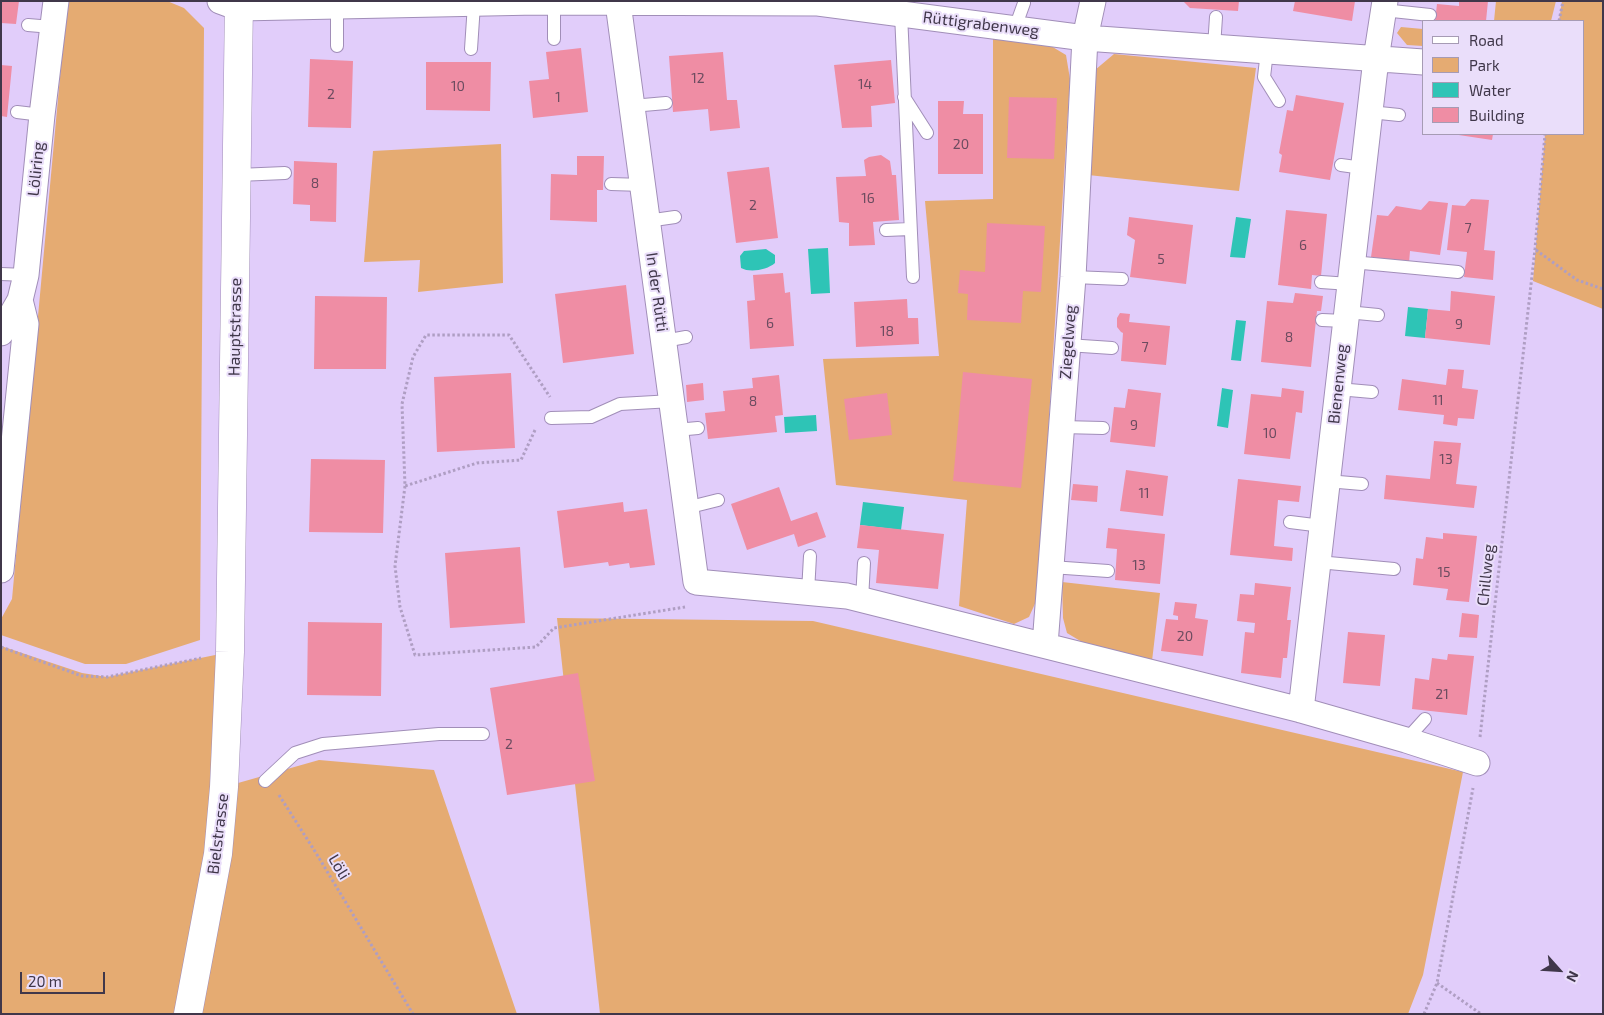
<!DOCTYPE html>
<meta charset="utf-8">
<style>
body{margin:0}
#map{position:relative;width:1604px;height:1015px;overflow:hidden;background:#e1cdfa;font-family:"Exo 2",sans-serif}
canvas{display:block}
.frame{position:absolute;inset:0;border:2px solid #40374a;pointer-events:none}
.legend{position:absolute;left:1422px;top:20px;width:162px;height:115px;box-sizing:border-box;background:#eadefa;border:1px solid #a69bb4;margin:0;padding:6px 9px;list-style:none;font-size:15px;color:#40374a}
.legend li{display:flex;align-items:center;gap:10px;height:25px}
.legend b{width:25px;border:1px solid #a69bb4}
.north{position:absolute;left:1534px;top:945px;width:50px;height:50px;-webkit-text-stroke:4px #eadefa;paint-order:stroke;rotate:116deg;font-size:14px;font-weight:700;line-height:20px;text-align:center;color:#40374a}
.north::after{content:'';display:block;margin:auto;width:18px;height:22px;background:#40374a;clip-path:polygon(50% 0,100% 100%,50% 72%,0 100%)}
.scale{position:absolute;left:20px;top:972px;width:85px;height:22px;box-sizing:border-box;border:2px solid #40374a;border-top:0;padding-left:6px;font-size:15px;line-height:18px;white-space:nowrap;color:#40374a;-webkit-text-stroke:4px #eadefa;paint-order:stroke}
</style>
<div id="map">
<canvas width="1604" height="1015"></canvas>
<div class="frame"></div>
<ul class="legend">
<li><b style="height:6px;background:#fff"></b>Road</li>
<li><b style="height:14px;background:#e5ab72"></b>Park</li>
<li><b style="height:14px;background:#2ec4b6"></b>Water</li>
<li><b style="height:14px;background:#ef8da4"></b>Building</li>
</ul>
<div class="north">N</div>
<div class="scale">20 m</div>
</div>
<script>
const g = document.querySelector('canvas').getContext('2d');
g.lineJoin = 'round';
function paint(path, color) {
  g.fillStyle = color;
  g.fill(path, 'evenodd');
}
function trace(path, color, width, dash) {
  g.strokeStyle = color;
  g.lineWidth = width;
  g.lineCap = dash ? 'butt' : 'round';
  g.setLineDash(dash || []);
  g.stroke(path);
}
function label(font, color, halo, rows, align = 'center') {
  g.font = font + ' "Exo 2",sans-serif';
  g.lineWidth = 4;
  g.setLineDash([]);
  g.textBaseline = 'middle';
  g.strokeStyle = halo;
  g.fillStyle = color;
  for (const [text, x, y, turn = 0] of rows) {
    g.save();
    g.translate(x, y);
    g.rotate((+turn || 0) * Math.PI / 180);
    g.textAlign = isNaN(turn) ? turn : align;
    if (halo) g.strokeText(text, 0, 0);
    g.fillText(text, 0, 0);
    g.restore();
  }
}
const green = new Path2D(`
 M 67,1 L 167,1 L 184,8 L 204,28 L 200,640 L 126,664 L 85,664 L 1,635 L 1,619 L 12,599 Z
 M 1496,1 L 1556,1 L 1551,21 L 1494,21 Z
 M 1562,1 L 1603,1 L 1603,309 L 1533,281 L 1545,134 L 1583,134 L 1583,21 L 1559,21 Z
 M 1401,27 L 1423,29 L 1423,46 L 1407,45 L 1397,33 Z
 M 993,39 L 1046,43 L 1066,55 L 1070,79 L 1038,597 L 1029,617 L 1014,624 L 959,606 L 967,500 L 836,485 L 823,359 L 939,356 L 925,201 L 993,199 Z
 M 1114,54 L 1256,68 L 1239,191 L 1088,175 L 1095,70 Z
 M 501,144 L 503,283 L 418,292 L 420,260 L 364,262 L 373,151 Z
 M 1062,582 L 1160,593 L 1152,661 L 1082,642 L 1067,633 L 1063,618 Z
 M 557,618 L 813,621 L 1463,772 L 1423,975 L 1408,1014 L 600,1014 Z
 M 1,646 L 82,673 L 107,677 L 230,652 L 224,787 L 319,760 L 434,770 L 517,1014 L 1,1014 Z`);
const water = new Path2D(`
 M 1236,217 L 1251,219 L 1245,258 L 1230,257 Z
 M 828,248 L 830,293 L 811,294 L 808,249 Z
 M 766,249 L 775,255 L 775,263 C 767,270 750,273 741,268 L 740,256 L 744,251 Z
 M 1408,307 L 1428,309 L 1425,338 L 1405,336 Z
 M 1236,320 L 1246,321 L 1241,361 L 1231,360 Z
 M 1222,388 L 1233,390 L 1228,428 L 1217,426 Z
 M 816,415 L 817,431 L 785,433 L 784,417 Z
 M 863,502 L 904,507 L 901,530 L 860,525 Z`);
const building = new Path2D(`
 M 1,1 L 19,1 L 16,24 L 1,23 Z
 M 1183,1 L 1239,1 L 1238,11 L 1190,8 Z
 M 1295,1 L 1355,1 L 1352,21 L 1293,11 Z
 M 1459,1 L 1488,1 L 1486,21 L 1435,21 L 1437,4 L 1459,6 Z
 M 581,48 L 588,112 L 533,118 L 529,81 L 549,79 L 546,52 Z
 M 723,52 L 727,100 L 737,100 L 740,128 L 710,131 L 708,109 L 673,112 L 669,56 Z
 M 310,59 L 353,61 L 351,128 L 308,127 Z
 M 891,60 L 895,103 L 871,106 L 872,127 L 842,128 L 834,65 Z
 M 426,62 L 491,62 L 490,111 L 426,110 Z
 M 1,65 L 12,66 L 7,117 L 1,116 Z
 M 1296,95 L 1344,103 L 1330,180 L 1279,172 L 1282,155 L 1279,153 L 1287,110 L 1293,111 Z
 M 1009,97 L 1057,98 L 1054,159 L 1007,158 Z
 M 938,101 L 964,101 L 963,114 L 983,114 L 983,174 L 938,174 Z
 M 1452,134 L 1493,134 L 1492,140 Z
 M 881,155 L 890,161 L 892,175 L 896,175 L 899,220 L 873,222 L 875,245 L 849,246 L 849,223 L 839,222 L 836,177 L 866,176 L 864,160 L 869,157 Z
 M 577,156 L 604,156 L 603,190 L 597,190 L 597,222 L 550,220 L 551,174 L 577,175 Z
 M 294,161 L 337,163 L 336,222 L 310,221 L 310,205 L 293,204 Z
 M 769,167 L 778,238 L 736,243 L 727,172 Z
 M 1471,199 L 1489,200 L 1484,250 L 1495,251 L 1493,280 L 1464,277 L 1467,252 L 1447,250 L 1452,205 L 1465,206 Z
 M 1429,201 L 1448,203 L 1440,255 L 1410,251 L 1409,263 L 1371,257 L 1377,215 L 1388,216 L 1396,206 L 1421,210 Z
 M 1286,210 L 1327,214 L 1321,276 L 1312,275 L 1311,289 L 1278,285 Z
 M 1129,217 L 1193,225 L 1186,284 L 1130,277 L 1135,240 L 1127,235 Z
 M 987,223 L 1045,226 L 1041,292 L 1023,291 L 1021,323 L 967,320 L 968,294 L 958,293 L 960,270 L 985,272 Z
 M 783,273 L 785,293 L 790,292 L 794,346 L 750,349 L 747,301 L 755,300 L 753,275 Z
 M 626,285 L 634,354 L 563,363 L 555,294 Z
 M 1451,291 L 1495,296 L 1490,345 L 1425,338 L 1428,309 L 1450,311 Z
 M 1295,293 L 1323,296 L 1321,311 L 1317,311 L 1311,367 L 1261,362 L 1267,301 L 1293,303 Z
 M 315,296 L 387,297 L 386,369 L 314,369 Z
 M 907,299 L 908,318 L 918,318 L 919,344 L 856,347 L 854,302 Z
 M 1120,313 L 1130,314 L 1129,322 L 1170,326 L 1166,365 L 1121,361 L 1123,333 L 1121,332 L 1117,327 L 1117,318 Z
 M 1448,369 L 1464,370 L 1462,388 L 1478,390 L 1474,419 L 1458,418 L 1457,426 L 1443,424 L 1444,415 L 1398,410 L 1402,379 L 1446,385 Z
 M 963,372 L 1032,379 L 1021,488 L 953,481 Z
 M 511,373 L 515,448 L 437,452 L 434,377 Z
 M 779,375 L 783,415 L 775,416 L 777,432 L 708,439 L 705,413 L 725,411 L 723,391 L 753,388 L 752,378 Z
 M 703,383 L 704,400 L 687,402 L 686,385 Z
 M 1282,388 L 1304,391 L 1302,413 L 1296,412 L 1290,459 L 1244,454 L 1251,394 L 1281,397 Z
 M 1128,389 L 1161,393 L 1155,447 L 1110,442 L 1114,407 L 1125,408 Z
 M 887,393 L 892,435 L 849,440 L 844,399 Z
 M 1434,441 L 1461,443 L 1456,484 L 1477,486 L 1474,508 L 1384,499 L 1386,475 L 1430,479 Z
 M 311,459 L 385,460 L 383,533 L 309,532 Z
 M 1126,470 L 1168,476 L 1163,516 L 1120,511 Z
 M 1238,479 L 1301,486 L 1299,502 L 1278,500 L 1274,546 L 1293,548 L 1292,561 L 1230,555 Z
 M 1073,484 L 1098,486 L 1097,502 L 1071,500 Z
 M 779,487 L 791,521 L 817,512 L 826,537 L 798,547 L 794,534 L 747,550 L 731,504 Z
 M 623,502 L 624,512 L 647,509 L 655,565 L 630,568 L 629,563 L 609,566 L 608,562 L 564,568 L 557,511 Z
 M 860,525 L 944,534 L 938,589 L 876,583 L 879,550 L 857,548 Z
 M 1108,528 L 1165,534 L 1160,584 L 1115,580 L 1117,549 L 1106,548 Z
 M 1443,533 L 1477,536 L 1469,602 L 1446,600 L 1448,589 L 1413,585 L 1416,558 L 1423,559 L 1426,537 L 1443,539 Z
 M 520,547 L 525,623 L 450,628 L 445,553 Z
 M 1255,583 L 1291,587 L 1287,620 L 1291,620 L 1287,658 L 1283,658 L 1281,678 L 1241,673 L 1245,632 L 1254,633 L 1255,623 L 1237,621 L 1240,594 L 1254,595 Z
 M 1175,602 L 1197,604 L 1195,618 L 1208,620 L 1203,656 L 1161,651 L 1166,619 L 1178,620 L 1178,616 L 1173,615 Z
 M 1462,613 L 1479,615 L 1477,638 L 1459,637 Z
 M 308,622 L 382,623 L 381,696 L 307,695 Z
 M 1348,632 L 1385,635 L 1380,686 L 1343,683 Z
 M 1448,654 L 1474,656 L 1467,715 L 1412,709 L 1415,678 L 1429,680 L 1432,658 L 1447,660 Z
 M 578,673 L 595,781 L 507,795 L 490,688 Z`);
const path = new Path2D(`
 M 1559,21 L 1563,1
 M 1536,250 L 1577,280 L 1603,289
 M 535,430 L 521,460 L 477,463 L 405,486 L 402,404 L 413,357 L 426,335 L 509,335 L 550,397
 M 405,486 L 395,566 L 400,607 L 415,655 L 536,647 L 554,628 L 685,607
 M 1,647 L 82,676 L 107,677 L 201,658
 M 1480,737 L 1535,249 L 1545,134
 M 279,795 L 316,853 L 413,1014
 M 1437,983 L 1481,1014
 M 1424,1014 L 1437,983 L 1473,788`);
const service = new Path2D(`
 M 1383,10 L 1430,15
 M 901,14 L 913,277
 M 28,25 L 52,27
 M 1015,28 L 1024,3
 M 554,39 L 554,2
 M 337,46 L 337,7
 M 1214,47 L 1216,17
 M 471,49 L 474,4
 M 1267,51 L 1264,77 L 1279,101
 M 904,97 L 927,133
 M 632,106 L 666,103
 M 17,112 L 42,115
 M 1370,112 L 1399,115
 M 1341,165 L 1363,168
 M 238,175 L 285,173
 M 611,184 L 643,185
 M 647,221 L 675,217
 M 886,230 L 910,229
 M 1352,262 L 1458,272
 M 1,274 L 26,275
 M 1073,277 L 1122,279
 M 1321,282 L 1350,284
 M 1347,312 L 1378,315
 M 1322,320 L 1345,321
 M 664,341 L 686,337
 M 1067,345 L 1112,348
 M 1338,389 L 1372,392
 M 551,418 L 591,417 L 620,404 L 672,401
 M 1061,427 L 1103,428
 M 676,430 L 698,428
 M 1327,481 L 1362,484
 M 686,508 L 718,500
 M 1290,522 L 1322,526
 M 1318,562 L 1394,569
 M 1051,567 L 1108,571
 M 808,592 L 810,556
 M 862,600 L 864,563
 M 1406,740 L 1425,719
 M 265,781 L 295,753 L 323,744 L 439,734 L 483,734`);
const minor = new Path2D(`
 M 220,1 L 239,8 L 537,2 L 818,3 L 1085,38 L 1423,62
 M 618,3 L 696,582 L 847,596 L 1301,710 L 1406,740 L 1477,763
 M 1,333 L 20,300 L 26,275 L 42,115 L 56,1
 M 1,570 L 26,324 L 20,300
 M 1045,645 L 1073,277 L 1085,38 L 1093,1
 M 1301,710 L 1376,59 L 1385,1`);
const secondary = new Path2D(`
 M 188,1014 L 218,854 L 224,787 L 230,652 L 239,1`);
const numberNames = [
 ["12",698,78],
 ["14",865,84],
 ["10",458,86],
 ["2",331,94],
 ["1",558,97],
 ["20",961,144],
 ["8",315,183],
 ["16",868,198],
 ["2",753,205],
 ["7",1468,228],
 ["6",1303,245],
 ["5",1161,259],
 ["6",770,323],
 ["9",1459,324],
 ["18",887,331],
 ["8",1289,337],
 ["7",1145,347],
 ["11",1438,400],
 ["8",753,401],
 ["9",1134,425],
 ["10",1270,433],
 ["13",1446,459],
 ["11",1144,493],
 ["13",1139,565],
 ["15",1444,572],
 ["20",1185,636],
 ["21",1442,694],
 ["2",509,744]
];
const streetNames = [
 ["Rüttigrabenweg",981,24,7],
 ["Löliring",36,169,-84],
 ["In der Rütti",657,292,82],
 ["Hauptstrasse",235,327,-89],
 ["Ziegelweg",1068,342,-86],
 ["Bienenweg",1338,384,-84],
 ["Chillweg",1486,575,-84],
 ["Bielstrasse",218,834,-83],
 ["Löli",339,867,59]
];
paint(green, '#e5ab72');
paint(water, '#2ec4b6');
paint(building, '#ef8da4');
trace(service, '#a18eb8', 14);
trace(minor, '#a18eb8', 27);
trace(secondary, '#a18eb8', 29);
trace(path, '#af9ec3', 3, [2.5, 2.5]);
trace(service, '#fff', 12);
trace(minor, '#fff', 25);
trace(secondary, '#fff', 28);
label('14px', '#6c4c60', null, numberNames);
label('16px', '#40374a', '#eadefa', streetNames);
</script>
